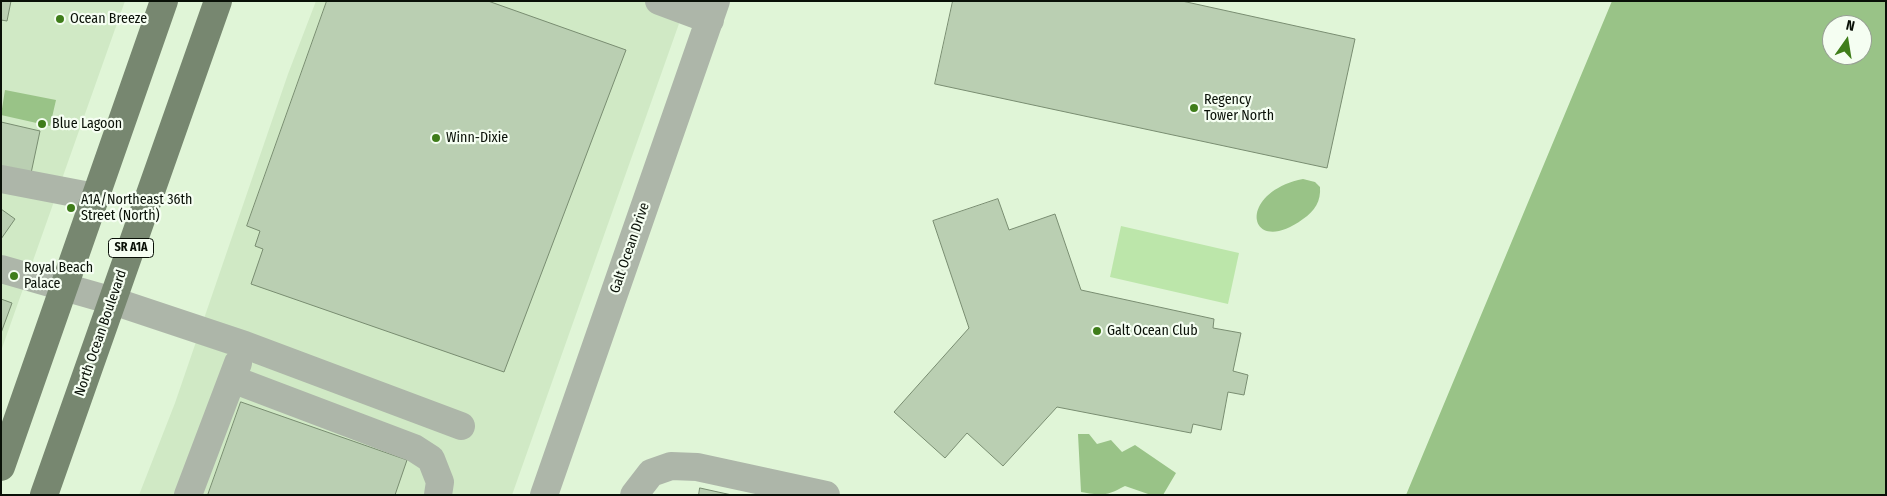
<!DOCTYPE html>
<style>
body{margin:0}
#map{position:relative;width:1887px;height:496px;overflow:hidden;background:#e0f5d7;font-family:"Fira Sans Condensed",sans-serif}
canvas{display:block}
.frame{position:absolute;inset:0;border:2px solid #091007;pointer-events:none}
.north{position:absolute;left:1822px;top:15px;width:50px;height:50px;box-sizing:border-box;background:#f5fef2;border:1px solid #979f94;border-radius:50%;rotate:13deg;font-size:14px;font-weight:700;line-height:20px;text-align:center;color:#091007}
.north::after{content:'';display:block;margin:auto;width:18px;height:22px;background:#3f7d1a;clip-path:polygon(50% 0,100% 100%,50% 72%,0 100%)}
</style>
<div id="map">
<canvas width="1887" height="496"></canvas>
<div class="frame"></div>
<div class="north">N</div>
</div>
<script>
const g = document.querySelector('canvas').getContext('2d');
g.lineJoin = 'round';
function paint(path, color) {
  g.fillStyle = color;
  g.fill(path, 'evenodd');
}
function trace(path, color, width, dash) {
  g.strokeStyle = color;
  g.lineWidth = width;
  g.lineCap = dash ? 'butt' : 'round';
  g.setLineDash(dash || []);
  g.stroke(path);
}
function label(font, color, halo, rows, align = 'center') {
  g.font = font + ' "Fira Sans Condensed",sans-serif';
  g.lineWidth = 4.5;
  g.setLineDash([]);
  g.textBaseline = 'middle';
  g.strokeStyle = halo;
  g.fillStyle = color;
  for (const [text, x, y, turn = 0] of rows) {
    g.save();
    g.translate(x, y);
    g.rotate((+turn || 0) * Math.PI / 180);
    g.textAlign = isNaN(turn) ? turn : align;
    if (halo) g.strokeText(text, 0, 0);
    g.fillText(text, 0, 0);
    g.restore();
  }
}
const built = new Path2D(`
 M 1,1 L 125,1 L 1,351 Z
 M 316,1 L 687,1 L 512,495 L 139,495 L 175,403 L 288,74 Z`);
const green = new Path2D(`
 M 1121,226 L 1239,253 L 1228,304 L 1110,277 Z`);
const water = new Path2D(`
 M 1612,1 L 1886,1 L 1886,495 L 1406,495 ZM 1832,25 L 1862,25 L 1862,55 L 1832,55 Z
 M 5,90 L 56,100 L 50,126 L 1,115 Z
 M 1303,179 L 1315,182 L 1320,187 C 1321,201 1315,211 1303,219 C 1249,259 1234,193 1303,179 Z
 M 1078,434 L 1089,434 L 1097,444 L 1111,440 L 1122,452 L 1135,445 L 1176,473 L 1163,495 L 1151,495 L 1125,486 C 1106,496 1103,496 1081,492 Z`);
const building = new Path2D(`
 M 1,1 L 11,1 L 7,21 L 1,20 Z
 M 327,1 L 488,1 L 626,50 L 504,372 L 251,284 L 263,249 L 255,246 L 260,231 L 247,226 Z
 M 953,1 L 1182,1 L 1355,39 L 1327,168 L 935,84 Z
 M 1,122 L 40,131 L 30,178 L 1,171 Z
 M 998,199 L 1009,230 L 1055,214 L 1081,290 L 1214,319 L 1213,328 L 1241,333 L 1233,371 L 1248,375 L 1244,395 L 1228,392 L 1221,430 L 1193,424 L 1191,433 L 1057,407 L 1003,466 L 967,433 L 945,458 L 894,412 L 969,328 L 933,221 Z
 M 1,209 L 15,219 L 1,239 Z
 M 1,299 L 12,303 L 1,333 Z
 M 241,402 L 407,460 L 395,495 L 208,495 Z
 M 700,488 L 718,492 L 732,495 L 699,495 Z`);
const minor = new Path2D(`
 M 659,1 L 710,20
 M 1,179 L 95,197
 M 1,269 L 113,301 L 245,345 L 461,426
 M 232,379 L 414,448 L 431,459 L 440,482 L 438,495
 M 188,495 L 238,363
 M 544,495 L 716,1
 M 634,495 L 651,473 L 671,466 L 697,467 L 826,495`);
const major = new Path2D(`
 M 1,467 L 164,1
 M 44,495 L 218,1`);
const markers = [
 [60,19,5,"#3f7d1a"],
 [1194,108,5,"#3f7d1a"],
 [42,124,5,"#3f7d1a"],
 [436,138,5,"#3f7d1a"],
 [71,208,5,"#3f7d1a"],
 [14,276,5,"#3f7d1a"],
 [1097,331,5,"#3f7d1a"]
];
const shields = [
 [131,248,45]
];
const shieldNames = [
 ["SR A1A",131,248]
];
const poiNames = [
 ["Ocean Breeze",70,19],
 ["Regency",1204,100],
 ["Tower North",1204,116],
 ["Blue Lagoon",52,124],
 ["Winn-Dixie",446,138],
 ["A1A/Northeast 36th",81,200],
 ["Street (North)",81,216],
 ["Royal Beach",24,268],
 ["Palace",24,284],
 ["Galt Ocean Club",1107,331]
];
const streetNames = [
 ["Galt Ocean Drive",630,248,-71],
 ["North Ocean Boulevard",101,333,-71]
];
paint(built, '#d0e9c5');
paint(green, '#bce6aa');
paint(water, '#99c387');
paint(building, '#bacfb2');
trace(building, '#798d71', 1);
trace(minor, '#adb6a9', 28);
trace(major, '#778770', 28);
for (const [x, y, r, color] of markers) {
  const dot = new Path2D();
  dot.arc(x, y, r, 0, 2 * Math.PI);
  g.fillStyle = color;
  g.fill(dot);
  trace(dot, '#f5fef2', 2);
}
for (const [x, y, w] of shields) {
  const box = new Path2D();
  box.roundRect(x - w / 2, y - 9.5, w, 19, 4);
  g.fillStyle = '#f5fef2';
  g.fill(box);
  trace(box, '#091007', 1);
}
label('bold 12px', '#091007', null, shieldNames);
label('14px', '#091007', '#f5fef2', poiNames, 'left');
label('14px', '#091007', '#f5fef2', streetNames);
</script>
